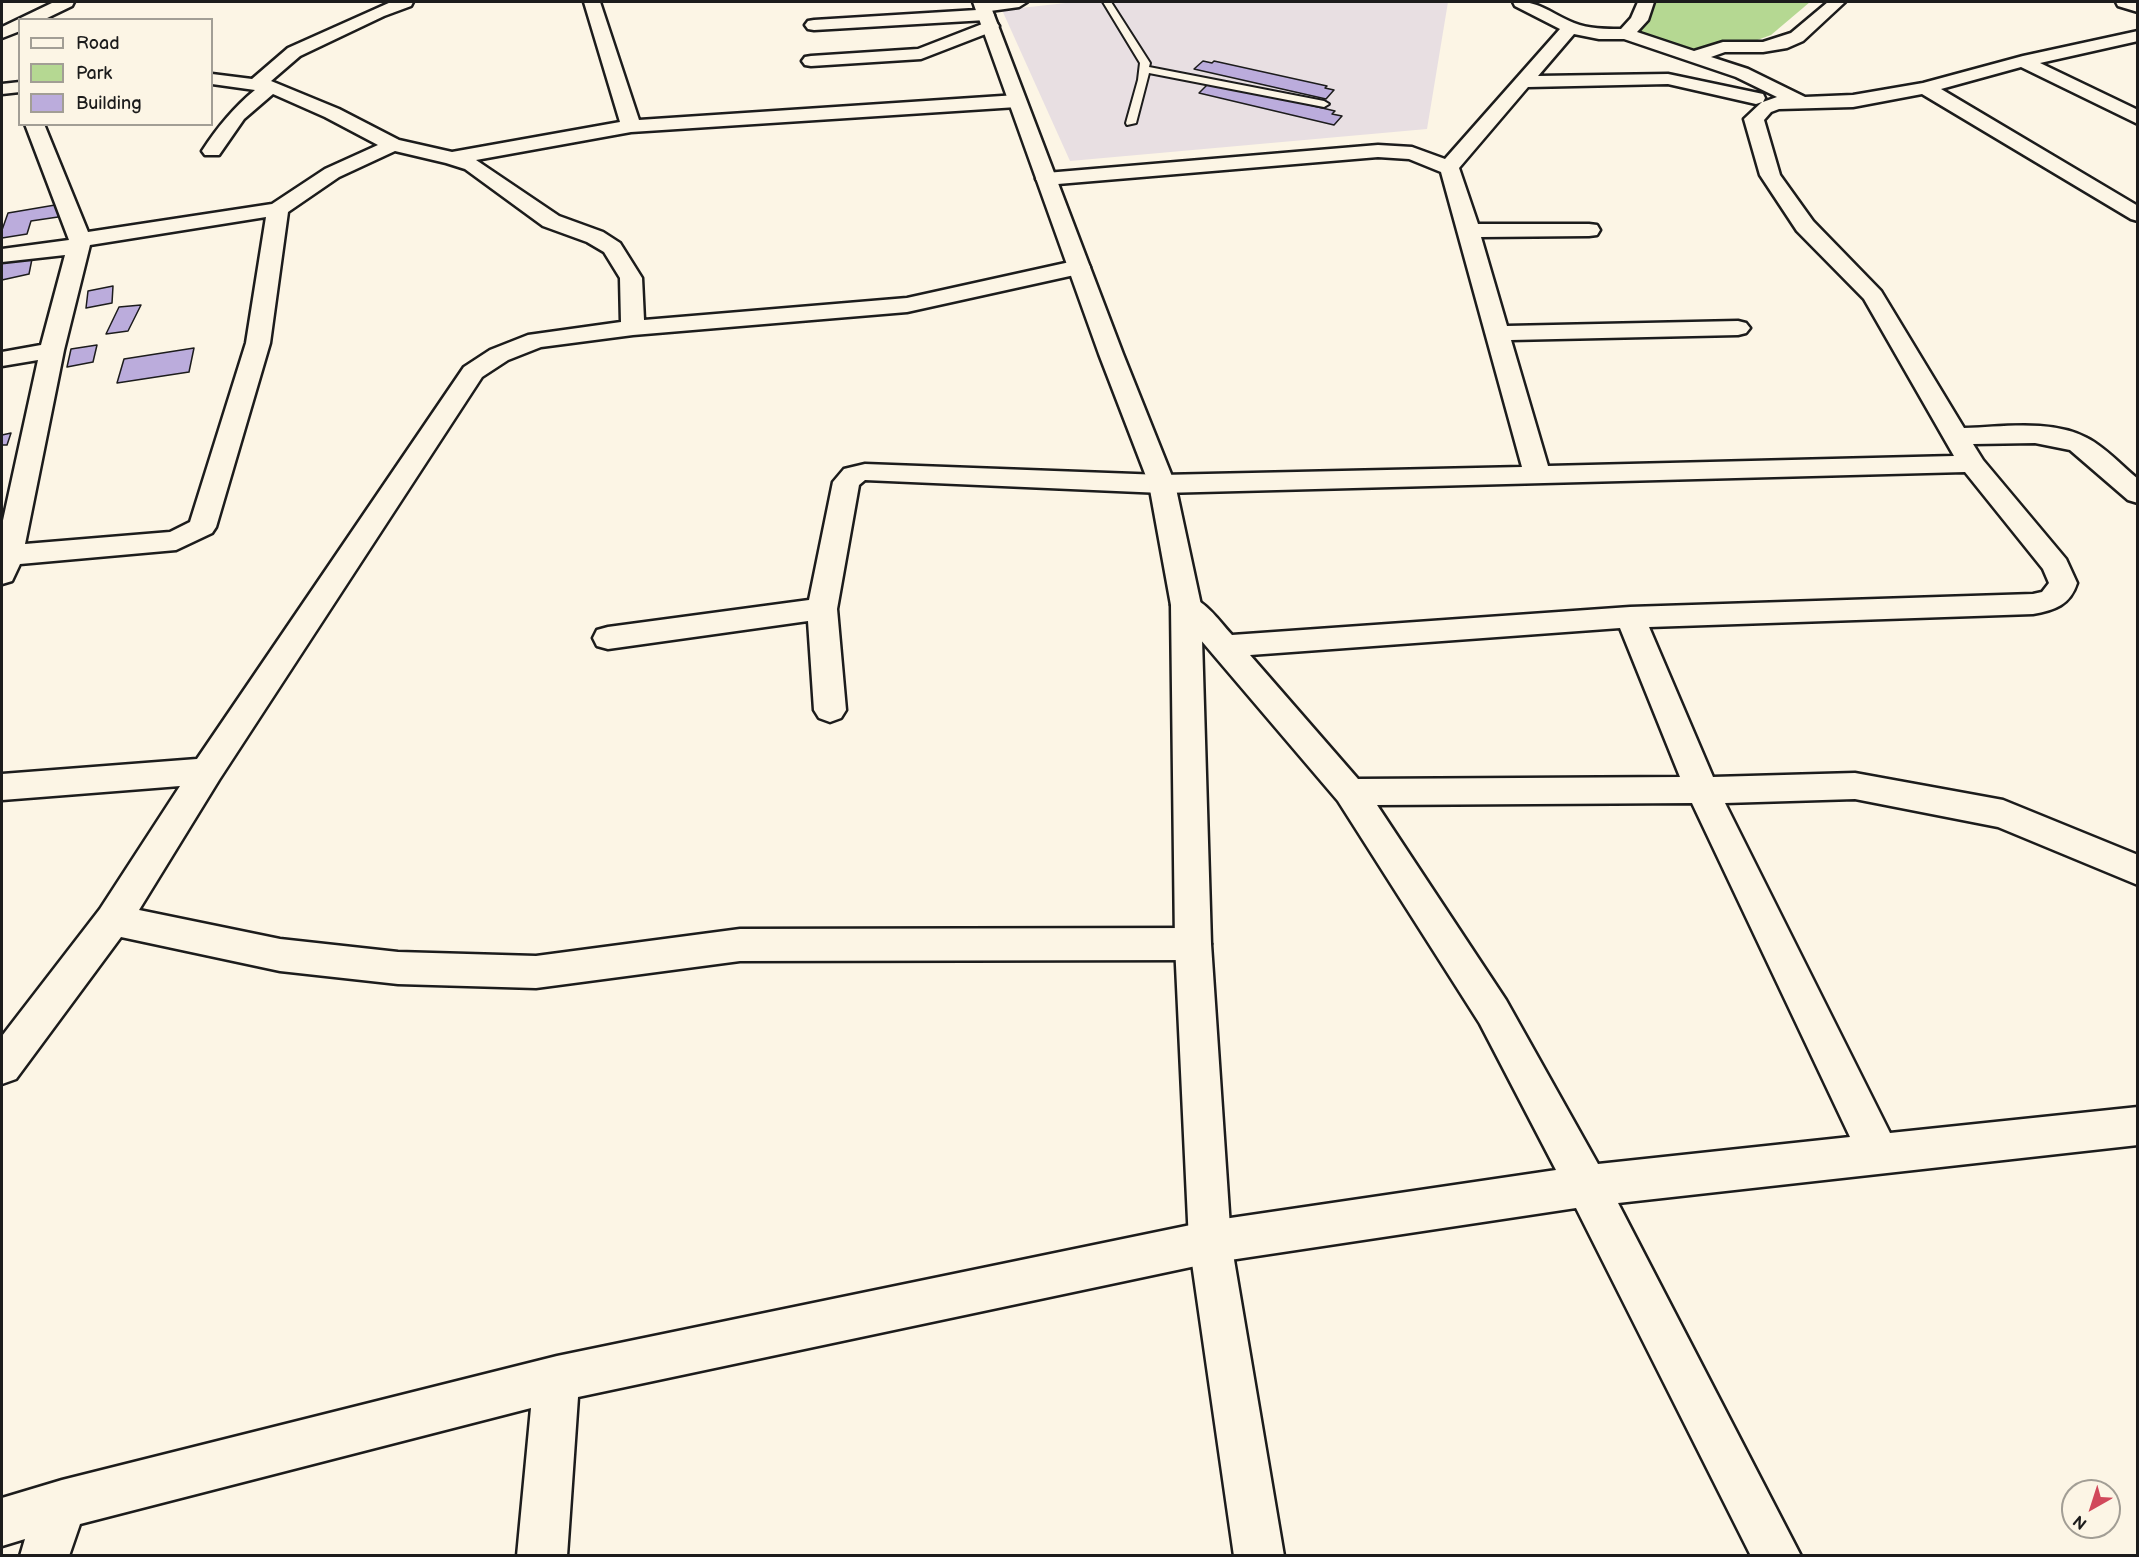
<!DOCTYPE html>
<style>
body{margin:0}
#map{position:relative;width:2139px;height:1557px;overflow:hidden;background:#fcf5e5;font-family:"Balsamiq Sans",sans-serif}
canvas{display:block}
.frame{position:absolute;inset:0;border:3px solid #1c1c1c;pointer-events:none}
.legend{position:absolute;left:18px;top:18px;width:195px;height:108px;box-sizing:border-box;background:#fcf5e5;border:2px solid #a29e95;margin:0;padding:8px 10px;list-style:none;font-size:18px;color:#1c1c1c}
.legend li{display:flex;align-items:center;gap:12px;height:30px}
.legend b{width:30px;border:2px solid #a29e95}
.north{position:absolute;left:2061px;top:1479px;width:60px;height:60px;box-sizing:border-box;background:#fcf5e5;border:2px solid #a29e95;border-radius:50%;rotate:219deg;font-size:16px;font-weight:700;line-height:24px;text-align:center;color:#1c1c1c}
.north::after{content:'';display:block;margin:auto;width:21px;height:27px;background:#d1495b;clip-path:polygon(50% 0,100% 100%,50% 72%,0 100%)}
</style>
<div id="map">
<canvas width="2139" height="1557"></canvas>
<div class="frame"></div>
<ul class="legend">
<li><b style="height:8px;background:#fcf5e5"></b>Road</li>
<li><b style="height:16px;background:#b5d892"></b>Park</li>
<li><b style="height:16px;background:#bbacdc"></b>Building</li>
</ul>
<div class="north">N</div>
</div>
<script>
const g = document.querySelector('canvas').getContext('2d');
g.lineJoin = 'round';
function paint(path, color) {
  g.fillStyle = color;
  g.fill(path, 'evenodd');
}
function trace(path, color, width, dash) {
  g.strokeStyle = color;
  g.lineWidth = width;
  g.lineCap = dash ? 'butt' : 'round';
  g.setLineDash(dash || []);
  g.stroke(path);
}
const built = new Path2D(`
 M 1075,2 L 1448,2 L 1427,129 L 1070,161 L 1002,10 Z`);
const green = new Path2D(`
 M 1653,2 L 1810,2 L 1771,35 L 1752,42 L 1697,50 L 1634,30 Z`);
const building = new Path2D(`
 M 1203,61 L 1212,63 L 1214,61 L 1327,86 L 1325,88 L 1334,90 L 1326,99 L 1194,69 Z
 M 1208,84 L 1218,86 L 1220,84 L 1335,111 L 1332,114 L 1342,116 L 1334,125 L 1199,93 Z
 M 61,204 L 58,217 L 31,221 L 27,234 L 2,238 L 2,230 L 8,213 Z
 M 33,254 L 29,274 L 2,280 L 2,260 Z
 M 113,286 L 112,303 L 86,308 L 88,291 Z
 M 141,305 L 128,331 L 106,334 L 119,307 Z
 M 97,345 L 93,362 L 67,367 L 71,349 Z
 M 194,348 L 189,372 L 117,383 L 124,359 Z
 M 11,433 L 7,445 L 2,445 L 2,435 Z`);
const service = new Path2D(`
 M 1103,2 L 1111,2 L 1150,63 L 1149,67 L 1324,101 L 1329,104 L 1324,107 L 1149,73 L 1136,123 L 1127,125 L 1126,123 L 1138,80 L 1140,63 Z`);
const minor = new Path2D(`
 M 54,2 L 74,2 L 72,6 L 43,20 L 20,20 L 20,31 L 2,38 L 2,27 Z
 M 391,2 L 413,2 L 411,6 L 384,16 L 300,56 L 271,81 L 339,109 L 399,140 L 452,152 L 620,122 L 584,2 L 600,2 L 639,120 L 1017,95 L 1024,97 L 1026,101 L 1024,105 L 1017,107 L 631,132 L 476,160 L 559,216 L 603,232 L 620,243 L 642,278 L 644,320 L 907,298 L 1079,260 L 1087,262 L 1090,267 L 1087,272 L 1079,274 L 907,312 L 633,335 L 541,347 L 508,360 L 482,377 L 219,780 L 139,910 L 280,939 L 398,952 L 536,956 L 740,929 L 1193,928 L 1206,933 L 1211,944 L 1206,955 L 1193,960 L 740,961 L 536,988 L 398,984 L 280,971 L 121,937 L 16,1079 L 2,1084 L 2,1036 L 100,909 L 180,786 L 2,800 L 2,774 L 197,759 L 464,367 L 490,350 L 528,335 L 621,322 L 620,278 L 604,252 L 587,242 L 543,226 L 465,169 L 446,163 L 395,151 L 339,177 L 288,212 L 270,343 L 216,527 L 212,533 L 176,550 L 20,564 L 12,581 L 2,584 L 2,525 L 38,360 L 2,366 L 2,352 L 41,345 L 65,255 L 2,262 L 2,249 L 69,240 L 25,124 L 44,124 L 88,232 L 272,204 L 325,169 L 378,145 L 325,117 L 273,94 L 244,119 L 219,155 L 205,155 L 202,151 C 217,128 233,108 255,90 L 212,84 L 212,74 L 252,79 L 288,48 ZM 266,217 L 246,343 L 190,522 L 170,532 L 25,544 L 64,350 L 90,245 Z
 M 986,2 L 1027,2 L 1019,7 L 990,11 L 994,15 L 992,19 L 986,20 L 814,30 L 808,29 L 805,25 L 808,21 L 814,20 L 977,10 L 975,7 L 977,3 Z
 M 1513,2 C 1539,0 1551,14 1574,23 C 1589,29 1606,29 1621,29 L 1631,18 L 1638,2 L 1654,2 L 1648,20 L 1637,32 L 1694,51 L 1723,42 L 1763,42 L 1791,33 L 1828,2 L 1845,2 L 1803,41 L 1787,48 L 1763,52 L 1725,52 L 1711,57 L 1748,69 L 1805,97 L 1853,95 L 1923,83 L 2023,56 L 2138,31 L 2138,41 L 2040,63 L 2138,110 L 2138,124 L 2021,67 L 1941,89 L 2138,206 L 2138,221 L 2131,219 L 1922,94 L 1853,107 L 1779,109 L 1771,112 L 1764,120 L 1780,175 L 1813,221 L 1881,291 L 1964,428 C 2002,427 2052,419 2087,438 C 2105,447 2122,466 2138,479 L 2138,503 L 2128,500 L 2070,450 L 2035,443 L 1973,444 L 1983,460 L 2066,559 L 2077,583 C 2070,605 2055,610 2033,614 L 1649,627 L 1713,777 L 1855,773 L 2003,800 L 2138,855 L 2138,885 L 1998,827 L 1855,799 L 1725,803 L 1890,1133 L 2138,1107 L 2138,1145 L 1618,1203 L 1801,1556 L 1751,1556 L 1576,1208 L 1210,1263 L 578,1397 L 567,1556 L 517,1556 L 531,1408 L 80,1524 L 69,1556 L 20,1556 L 25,1539 L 2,1546 L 2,1498 L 62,1480 L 557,1356 L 1210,1221 L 1556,1170 L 1480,1024 L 1338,801 L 1171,605 L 1176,598 C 1200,591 1216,618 1232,635 L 1630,607 L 2033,594 L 2042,592 L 2049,583 L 2043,569 L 1965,472 L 1162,493 L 865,480 L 859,485 L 837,609 L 846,710 L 841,718 L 830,722 L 819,718 L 814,710 L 808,621 L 608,649 L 597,646 L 593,638 L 597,630 L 608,627 L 809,600 L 833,482 L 844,469 L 865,464 L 1162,475 L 1522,467 L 1441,172 L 1409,159 L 1378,157 L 1046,185 L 1039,183 L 1036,179 L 1039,175 L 1046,173 L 1378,145 L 1412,147 L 1445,159 L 1560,29 L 1515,6 ZM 1574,34 L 1599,39 L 1624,39 L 1736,77 L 1777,97 L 1763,102 L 1765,98 L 1763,94 L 1668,74 L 1538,76 ZM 1668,84 L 1756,104 L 1762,102 L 1744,119 L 1760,175 L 1797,231 L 1864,299 L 1954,456 L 1548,466 L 1511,340 L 1738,335 L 1746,333 L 1750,328 L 1746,323 L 1738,321 L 1507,326 L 1481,237 L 1589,236 L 1597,235 L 1600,230 L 1597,225 L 1589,224 L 1478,224 L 1459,168 L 1528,87 ZM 1620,628 L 1680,777 L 1358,779 L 1250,655 ZM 1692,803 L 1850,1137 L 1598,1164 L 1506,1000 L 1377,805 Z
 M 2116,2 L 2138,2 L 2138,12 L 2118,6 Z
 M 990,21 L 996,22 L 999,26 L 996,30 L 921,59 L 811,66 L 805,65 L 802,61 L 805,57 L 811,56 L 918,49 Z
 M 20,82 L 20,92 L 2,94 L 2,84 Z`);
const tertiary = new Path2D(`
 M 973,2 L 989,2 L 1123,354 L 1175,484 L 1201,605 L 1211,944 L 1231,1242 L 1284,1556 L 1234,1556 L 1189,1242 L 1175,944 L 1171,605 L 1149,484 L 1099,354 Z`);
paint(built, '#e8dfe2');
paint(green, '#b5d892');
paint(building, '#bbacdc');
trace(building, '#1c1c1c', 1.5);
trace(service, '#1c1c1c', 4);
trace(minor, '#1c1c1c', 5);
trace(tertiary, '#1c1c1c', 5);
paint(service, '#fcf5e5');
paint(minor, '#fcf5e5');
paint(tertiary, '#fcf5e5');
</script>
